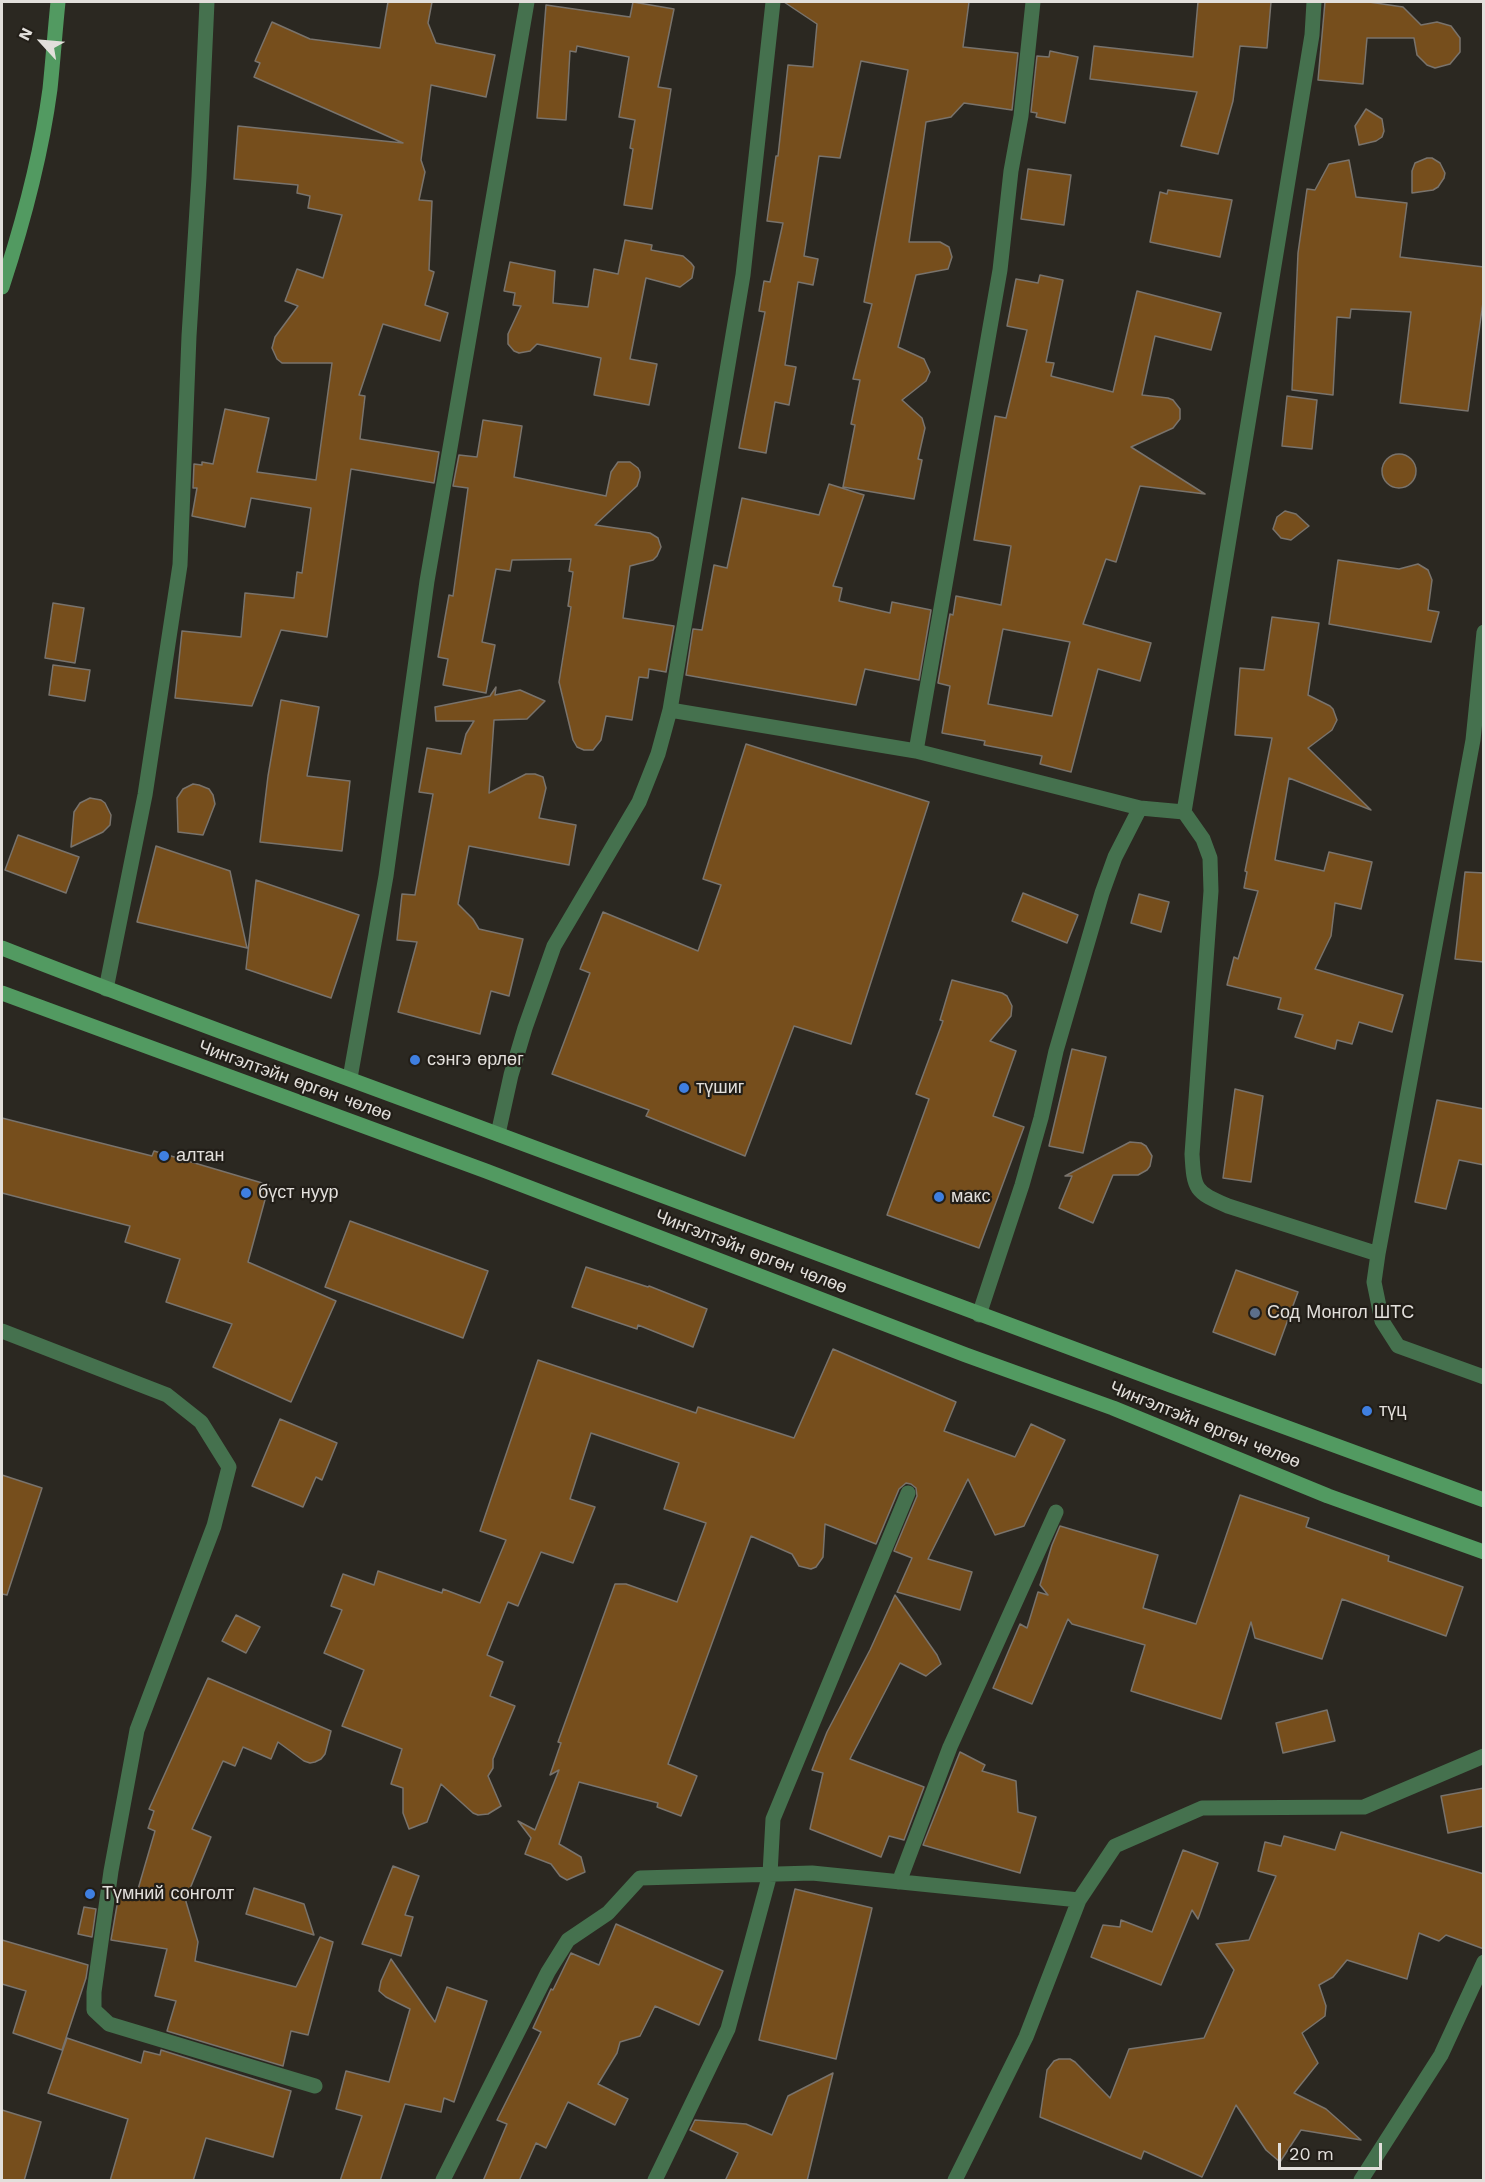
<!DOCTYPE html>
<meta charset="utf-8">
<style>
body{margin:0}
#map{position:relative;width:1485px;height:2182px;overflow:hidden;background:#2b2821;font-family:"Work Sans",sans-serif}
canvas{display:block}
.frame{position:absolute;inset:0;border:3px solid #e2dfdb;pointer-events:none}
.north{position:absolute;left:12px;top:12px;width:60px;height:60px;-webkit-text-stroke:4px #221e18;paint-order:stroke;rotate:296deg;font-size:16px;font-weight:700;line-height:24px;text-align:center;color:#e2dfdb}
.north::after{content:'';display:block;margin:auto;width:21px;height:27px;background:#e2dfdb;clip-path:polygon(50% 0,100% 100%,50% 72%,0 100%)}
.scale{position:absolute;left:1278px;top:2143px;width:104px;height:27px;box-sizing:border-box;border:3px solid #e2dfdb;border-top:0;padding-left:8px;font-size:18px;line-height:21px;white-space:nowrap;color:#e2dfdb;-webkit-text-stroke:4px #221e18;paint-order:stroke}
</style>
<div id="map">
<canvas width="1485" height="2182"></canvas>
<div class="frame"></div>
<div class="north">N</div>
<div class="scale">20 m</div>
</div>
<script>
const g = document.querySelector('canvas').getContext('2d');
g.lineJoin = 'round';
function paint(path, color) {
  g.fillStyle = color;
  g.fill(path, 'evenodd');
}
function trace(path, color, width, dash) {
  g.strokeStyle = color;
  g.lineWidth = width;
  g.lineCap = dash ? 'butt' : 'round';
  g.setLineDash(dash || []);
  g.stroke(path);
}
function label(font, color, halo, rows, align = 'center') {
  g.font = font + ' "Work Sans",sans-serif';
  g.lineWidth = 4.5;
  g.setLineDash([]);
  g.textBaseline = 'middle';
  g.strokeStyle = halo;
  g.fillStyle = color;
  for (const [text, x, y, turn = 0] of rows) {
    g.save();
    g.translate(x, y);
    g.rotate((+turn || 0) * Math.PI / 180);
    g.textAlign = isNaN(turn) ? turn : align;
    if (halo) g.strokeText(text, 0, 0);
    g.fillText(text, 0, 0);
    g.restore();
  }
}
const building = new Path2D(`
 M 388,2 L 432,2 L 428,23 L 436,43 L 495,55 L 486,97 L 431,85 L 421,160 L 425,172 L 419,200 L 432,201 L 429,270 L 434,272 L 425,305 L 448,313 L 440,341 L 383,324 L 359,395 L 365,396 L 360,439 L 439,452 L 434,483 L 351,469 L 327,637 L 281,630 L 252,706 L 175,698 L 182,631 L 241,637 L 245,593 L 294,598 L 297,572 L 302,573 L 311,508 L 251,498 L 245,527 L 192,516 L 197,488 L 193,488 L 194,464 L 202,465 L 202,462 L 213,464 L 225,409 L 269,418 L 257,472 L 316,480 L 332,363 L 282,363 L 277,359 L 272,348 L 275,337 L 298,306 L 285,301 L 297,269 L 323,278 L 342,215 L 308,208 L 310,196 L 297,193 L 298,185 L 234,179 L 238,126 L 403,143 L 254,77 L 260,63 L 255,61 L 272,22 L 310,39 L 380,48 Z
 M 633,2 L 674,9 L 658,87 L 671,89 L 652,209 L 624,205 L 633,149 L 630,148 L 635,120 L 619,117 L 629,57 L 577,46 L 576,52 L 570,51 L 566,120 L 537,118 L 546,5 L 630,17 Z
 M 784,2 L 969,2 L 963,47 L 1018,53 L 1012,110 L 964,103 L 951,117 L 926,122 L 909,242 L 940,242 L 949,247 L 952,257 L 948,269 L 916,275 L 898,347 L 924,359 L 930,372 L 926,381 L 902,400 L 922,418 L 925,428 L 918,459 L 922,460 L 914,499 L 843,487 L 855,425 L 851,424 L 860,380 L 853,379 L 872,304 L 864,302 L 908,70 L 861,61 L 840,158 L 819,156 L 804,256 L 818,259 L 813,285 L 798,282 L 785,365 L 796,367 L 789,405 L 775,402 L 766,453 L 739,448 L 765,312 L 759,311 L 764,281 L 770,282 L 783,223 L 767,221 L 776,156 L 778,156 L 788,65 L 813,67 L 817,24 Z
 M 1198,2 L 1271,2 L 1267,48 L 1240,46 L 1233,101 L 1218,154 L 1181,146 L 1197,92 L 1090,79 L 1094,46 L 1193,57 Z
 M 1325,2 L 1369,2 L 1403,7 L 1421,25 L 1437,22 L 1451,26 L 1460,38 L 1460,52 L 1450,64 L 1435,68 L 1427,65 L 1417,55 L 1414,38 L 1367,38 L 1363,84 L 1318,80 Z
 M 1050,51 L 1078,57 L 1065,123 L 1036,117 L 1037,113 L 1031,112 L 1037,56 L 1049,57 Z
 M 1366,109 L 1382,119 L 1384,131 L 1382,137 L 1376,141 L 1359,145 L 1355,126 Z
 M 1427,158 L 1432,158 L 1440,163 L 1445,173 L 1444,178 L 1438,187 L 1433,190 L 1412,193 L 1412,171 L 1415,163 Z
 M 1349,160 L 1356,197 L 1407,203 L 1400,257 L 1484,267 L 1484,295 L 1468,411 L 1400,403 L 1411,312 L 1351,309 L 1350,318 L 1337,317 L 1333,395 L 1292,390 L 1298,253 L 1307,189 L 1315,190 L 1329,164 Z
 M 1028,169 L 1071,175 L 1064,225 L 1021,219 Z
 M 1168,190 L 1232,200 L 1220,257 L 1150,242 L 1160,192 L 1167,194 Z
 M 625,240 L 652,245 L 651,250 L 683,256 L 691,263 L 694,267 L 692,278 L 680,287 L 646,278 L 630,359 L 657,364 L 649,405 L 594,395 L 601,358 L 537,344 L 530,351 L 519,353 L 514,351 L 508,344 L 508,334 L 521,306 L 513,305 L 515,293 L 504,291 L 510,262 L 555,271 L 553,303 L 588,307 L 594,269 L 618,274 Z
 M 1040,275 L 1063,280 L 1046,362 L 1054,363 L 1051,376 L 1113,392 L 1137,291 L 1221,313 L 1211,350 L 1155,336 L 1142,395 L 1168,398 L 1173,400 L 1180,409 L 1180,419 L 1173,428 L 1131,447 L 1205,494 L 1140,486 L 1116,562 L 1106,559 L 1083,624 L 1151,643 L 1140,681 L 1098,669 L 1071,772 L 1040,764 L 1042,756 L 984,745 L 985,741 L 942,733 L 950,686 L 938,683 L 950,614 L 953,615 L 956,596 L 1001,605 L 1011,546 L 974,540 L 995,416 L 1006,418 L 1027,330 L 1007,326 L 1016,279 L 1038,283 ZM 1003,629 L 1070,642 L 1052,716 L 988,704 Z
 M 1287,396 L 1317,400 L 1312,449 L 1282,446 Z
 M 483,420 L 522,426 L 514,477 L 606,496 L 611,472 L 618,462 L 630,462 L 638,468 L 640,472 L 640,477 L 637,486 L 595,525 L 650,533 L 658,538 L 661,547 L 657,556 L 653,560 L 630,566 L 623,618 L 674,626 L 666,672 L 649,669 L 648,678 L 639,677 L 632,720 L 606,716 L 601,740 L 593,750 L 584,750 L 577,747 L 573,740 L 559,682 L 571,607 L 568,606 L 573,572 L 569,571 L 571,559 L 512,560 L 510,571 L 496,569 L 482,642 L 495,645 L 486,693 L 443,685 L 448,659 L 438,657 L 449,595 L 453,596 L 468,488 L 453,486 L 459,455 L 477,457 Z
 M1382 471a17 17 0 1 1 34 0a17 17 0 1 1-34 0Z
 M 829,484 L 864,495 L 833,586 L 842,588 L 839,601 L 890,613 L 892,602 L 931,610 L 919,680 L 865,669 L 856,705 L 686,675 L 693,629 L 702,630 L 714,565 L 727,568 L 742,498 L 819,515 Z
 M 1285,511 L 1296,514 L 1309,526 L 1291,540 L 1281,538 L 1273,529 L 1277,517 Z
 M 1338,560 L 1399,569 L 1418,564 L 1428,570 L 1432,580 L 1428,610 L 1439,612 L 1431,642 L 1329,624 Z
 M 53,603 L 84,608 L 75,663 L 45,658 Z
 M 1272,617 L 1319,623 L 1308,695 L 1330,706 L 1333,709 L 1337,720 L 1332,730 L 1308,748 L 1371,810 L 1289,778 L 1275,860 L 1324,871 L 1329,852 L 1372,862 L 1361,909 L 1335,903 L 1331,936 L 1315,969 L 1403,995 L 1392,1032 L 1359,1022 L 1352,1044 L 1337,1040 L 1335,1049 L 1295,1037 L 1303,1015 L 1278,1009 L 1281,998 L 1227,985 L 1234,957 L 1238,959 L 1258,891 L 1244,888 L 1247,872 L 1245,871 L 1272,738 L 1235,735 L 1240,668 L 1264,670 Z
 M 53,665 L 90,670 L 85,701 L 49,695 Z
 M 496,687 L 495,695 L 520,690 L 545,701 L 527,719 L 494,720 L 489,793 L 526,774 L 535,774 L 543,777 L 546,788 L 539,818 L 576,825 L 569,865 L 469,846 L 458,904 L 473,919 L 479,929 L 523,939 L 509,996 L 491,991 L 480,1034 L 398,1012 L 417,942 L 397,940 L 402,894 L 415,895 L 433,794 L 419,792 L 427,748 L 461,754 L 466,734 L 474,721 L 436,721 L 435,707 L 490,696 Z
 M 281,700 L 319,707 L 307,776 L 350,781 L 342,851 L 260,842 L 268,776 Z
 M 746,744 L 929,802 L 851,1044 L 794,1026 L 745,1156 L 646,1116 L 649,1110 L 552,1074 L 590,973 L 580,969 L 603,912 L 698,951 L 721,885 L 703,879 Z
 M 193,784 L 199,785 L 209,789 L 213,795 L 215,804 L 203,835 L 178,832 L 177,798 L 183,789 Z
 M 90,798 L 101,800 L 105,803 L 111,815 L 110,825 L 103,832 L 71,847 L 74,812 L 80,803 Z
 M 18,835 L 79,857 L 66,893 L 5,870 Z
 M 156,846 L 230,871 L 247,948 L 137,922 Z
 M 1465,872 L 1484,873 L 1484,962 L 1455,959 Z
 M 256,880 L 359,915 L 331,998 L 246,969 Z
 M 1023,893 L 1078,915 L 1067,943 L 1012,921 Z
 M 1139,894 L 1169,902 L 1161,932 L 1131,923 Z
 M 952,980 L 1002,993 L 1007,996 L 1012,1006 L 1011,1016 L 990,1041 L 1016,1051 L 993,1116 L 1024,1127 L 979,1248 L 887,1215 L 929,1099 L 916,1094 L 943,1021 L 940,1020 Z
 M 1072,1049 L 1106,1057 L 1083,1153 L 1049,1146 Z
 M 1235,1089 L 1263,1096 L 1251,1182 L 1223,1178 Z
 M 1437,1100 L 1484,1109 L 1484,1165 L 1459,1160 L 1446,1209 L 1415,1202 Z
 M 2,1118 L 152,1156 L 154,1151 L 269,1185 L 248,1262 L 336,1301 L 291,1402 L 213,1367 L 232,1324 L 166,1302 L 180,1259 L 125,1242 L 130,1226 L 2,1193 Z
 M 1130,1142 L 1141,1143 L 1146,1146 L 1152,1156 L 1150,1166 L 1147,1170 L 1138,1175 L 1113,1175 L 1093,1223 L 1059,1208 L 1072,1176 L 1065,1176 Z
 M 350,1221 L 488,1271 L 463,1338 L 325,1287 Z
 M 586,1267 L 648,1287 L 649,1286 L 707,1309 L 693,1347 L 638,1325 L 637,1329 L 572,1307 Z
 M 1236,1270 L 1298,1292 L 1275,1355 L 1213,1332 Z
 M 833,1349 L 956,1402 L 944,1431 L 1015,1457 L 1031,1424 L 1065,1440 L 1024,1526 L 995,1535 L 968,1479 L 928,1559 L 972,1572 L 960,1610 L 897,1592 L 912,1558 L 894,1551 L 917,1496 L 916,1488 L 911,1484 L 906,1483 L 899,1489 L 876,1544 L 825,1524 L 823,1557 L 816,1567 L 811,1569 L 799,1566 L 792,1554 L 751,1536 L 668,1764 L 697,1776 L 681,1816 L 657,1807 L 658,1803 L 579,1782 L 559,1844 L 581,1857 L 585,1872 L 567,1880 L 560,1876 L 551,1864 L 525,1854 L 531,1838 L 518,1821 L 535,1830 L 559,1770 L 550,1775 L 561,1743 L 558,1742 L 615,1584 L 626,1584 L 677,1602 L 706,1523 L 664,1509 L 679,1463 L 591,1433 L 570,1499 L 595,1507 L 573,1563 L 541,1552 L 518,1606 L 508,1602 L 487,1655 L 503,1662 L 490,1696 L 515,1706 L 493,1759 L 493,1768 L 488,1776 L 501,1806 L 488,1814 L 478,1815 L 473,1813 L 441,1784 L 427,1822 L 409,1829 L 403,1813 L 403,1788 L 391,1784 L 402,1749 L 342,1726 L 364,1670 L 324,1653 L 342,1610 L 331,1606 L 343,1574 L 374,1585 L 378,1571 L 442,1593 L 443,1589 L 480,1603 L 506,1540 L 480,1531 L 538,1360 L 696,1413 L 698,1407 L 794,1438 Z
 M 280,1419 L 337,1443 L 322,1480 L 316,1477 L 303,1507 L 252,1486 Z
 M 2,1475 L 42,1488 L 7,1595 L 2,1594 Z
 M 1240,1495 L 1309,1518 L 1306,1527 L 1389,1556 L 1388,1561 L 1463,1587 L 1446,1636 L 1342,1599 L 1322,1659 L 1255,1638 L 1251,1622 L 1221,1719 L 1131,1691 L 1145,1645 L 1072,1624 L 1068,1619 L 1032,1704 L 993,1688 L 1020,1624 L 1027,1628 L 1038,1592 L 1048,1595 L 1040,1585 L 1052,1545 L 1060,1526 L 1158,1555 L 1143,1608 L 1196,1624 Z
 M 895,1595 L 937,1655 L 941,1664 L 926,1676 L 900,1663 L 850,1759 L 924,1787 L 904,1840 L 889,1836 L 881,1857 L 810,1829 L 823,1773 L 812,1770 L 827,1732 L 870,1650 Z
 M 236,1615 L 260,1627 L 246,1653 L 222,1641 Z
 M 208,1678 L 331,1731 L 325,1754 L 321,1759 L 315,1762 L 310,1763 L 304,1761 L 278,1742 L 271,1759 L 243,1747 L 235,1766 L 223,1761 L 192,1829 L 211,1837 L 187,1896 L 184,1895 L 198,1942 L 195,1961 L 296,1987 L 320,1937 L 333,1942 L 308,2035 L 291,2031 L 283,2066 L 167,2031 L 176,2001 L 155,1996 L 167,1949 L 111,1940 L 119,1894 L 136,1896 L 155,1831 L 148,1828 L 154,1811 L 149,1809 Z
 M 1327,1710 L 1335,1741 L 1283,1753 L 1276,1723 Z
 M 960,1752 L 985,1765 L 982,1771 L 1016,1781 L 1018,1812 L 1036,1817 L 1020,1873 L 923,1845 Z
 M 1484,1788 L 1484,1826 L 1448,1833 L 1441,1796 Z
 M 1341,1832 L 1484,1874 L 1484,1949 L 1446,1935 L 1439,1941 L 1419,1933 L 1407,1979 L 1347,1960 L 1333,1977 L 1319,1985 L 1326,2006 L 1325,2016 L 1302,2033 L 1318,2063 L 1294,2093 L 1326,2109 L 1361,2140 L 1301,2130 L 1280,2162 L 1266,2150 L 1236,2105 L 1202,2177 L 1144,2151 L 1141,2159 L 1040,2117 L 1047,2070 L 1054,2061 L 1059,2059 L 1070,2059 L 1075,2062 L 1110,2098 L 1129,2049 L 1204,2038 L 1234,1970 L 1216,1944 L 1249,1940 L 1276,1876 L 1258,1871 L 1265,1842 L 1281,1846 L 1284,1836 L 1335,1850 Z
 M 1183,1850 L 1218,1863 L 1198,1919 L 1192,1910 L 1161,1985 L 1091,1957 L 1103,1925 L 1120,1927 L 1121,1920 L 1152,1932 Z
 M 393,1866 L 419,1876 L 405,1915 L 413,1917 L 401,1956 L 362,1944 Z
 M 254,1888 L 304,1904 L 314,1935 L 246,1914 Z
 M 795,1889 L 872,1908 L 836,2059 L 759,2040 Z
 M 84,1907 L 96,1909 L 92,1937 L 78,1934 Z
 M 616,1924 L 723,1971 L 699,2025 L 655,2006 L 640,2036 L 620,2042 L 617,2053 L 598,2084 L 628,2099 L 615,2125 L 568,2102 L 546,2148 L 536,2143 L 519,2181 L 483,2181 L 507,2124 L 497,2120 L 541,2032 L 533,2028 L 551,1989 L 553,1990 L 571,1953 L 599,1965 Z
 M 2,1940 L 88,1965 L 86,1978 L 62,2050 L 13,2033 L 26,1991 L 2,1984 Z
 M 391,1959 L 435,2022 L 447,1987 L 487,2001 L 454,2102 L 444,2098 L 441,2112 L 405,2104 L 380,2181 L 340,2181 L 362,2116 L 336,2109 L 346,2071 L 389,2082 L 410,2009 L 386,1997 L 379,1991 L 381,1981 Z
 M 67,2038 L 141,2063 L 144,2051 L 160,2055 L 161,2050 L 291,2091 L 273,2157 L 206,2138 L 193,2181 L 110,2181 L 128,2119 L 48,2093 Z
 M 833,2073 L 807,2181 L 725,2181 L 738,2153 L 690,2130 L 695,2120 L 746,2124 L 772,2135 L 788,2096 Z
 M 2,2110 L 41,2122 L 24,2181 L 2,2181 Z`);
const minor = new Path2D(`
 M 1484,632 L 1473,740 L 1378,1254 L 1374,1282 L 1382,1321 L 1398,1346 L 1484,1377
 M 670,710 L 743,275 L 773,2
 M 916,751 L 1000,270 L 1011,171 L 1021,116 L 1033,2
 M 1184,812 L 1203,839 L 1210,858 L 1211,891 L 1192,1154 C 1194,1190 1195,1192 1228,1206 L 1378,1254
 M 106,989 L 145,795 L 180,565 L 189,336 L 199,177 L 207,2
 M 350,1078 L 386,876 L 427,581 L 527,2
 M 498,1134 L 511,1075 L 525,1028 L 554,946 L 639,802 L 658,754 L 670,710 L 916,751 L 1140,808
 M 979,1315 L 1022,1185 L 1041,1118 L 1056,1051 L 1102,893 L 1115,857 L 1140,808 L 1184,812 L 1312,35 L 1314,2
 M 2,1331 L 167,1395 L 201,1422 L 229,1467 L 214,1526 L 137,1730 L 111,1871 L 94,1992 L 94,2010 L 109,2024 L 315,2086
 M 899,1882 L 950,1747 L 1056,1512
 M 443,2180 L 548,1972 L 568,1940 L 608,1913 L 640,1878 L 812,1873 L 1079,1900
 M 655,2180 L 728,2029 L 770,1874 L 773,1819 L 908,1493
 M 955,2180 L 1026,2037 L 1079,1900 L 1115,1846 L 1202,1808 L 1364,1807 L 1484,1756
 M 1361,2180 L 1441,2055 L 1484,1962`);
const secondary = new Path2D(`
 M 2,287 C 23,223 41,157 50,89 C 53,60 55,31 58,2
 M 2,948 C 167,1013 334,1073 500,1135 C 828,1256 1155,1381 1484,1500
 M 2,993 L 486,1171 L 966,1355 L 1113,1408 L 1328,1496 L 1484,1552`);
const markers = [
 [415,1060,6,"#3f7fe0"],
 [684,1088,6,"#3f7fe0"],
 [164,1156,6,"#3f7fe0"],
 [246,1193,6,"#3f7fe0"],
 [939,1197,6,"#3f7fe0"],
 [1255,1313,6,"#5c6f8a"],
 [1367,1411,6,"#3f7fe0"],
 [90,1894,6,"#3f7fe0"]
];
const poiNames = [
 ["сэнгэ өрлөг",427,1060],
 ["түшиг",696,1088],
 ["алтан",176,1156],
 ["бүст нуур",258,1193],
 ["макс",951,1197],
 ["Сод Монгол ШТС",1267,1313],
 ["түц",1379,1411],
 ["Түмний сонголт",102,1894]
];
const streetNames = [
 ["Чингэлтэйн өргөн чөлөө",295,1081,20],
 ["Чингэлтэйн өргөн чөлөө",751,1252,21],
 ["Чингэлтэйн өргөн чөлөө",1205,1425,22]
];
paint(building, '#764e1c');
trace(building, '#79736c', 1.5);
trace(minor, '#45714e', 15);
trace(secondary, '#529a61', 15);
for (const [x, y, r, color] of markers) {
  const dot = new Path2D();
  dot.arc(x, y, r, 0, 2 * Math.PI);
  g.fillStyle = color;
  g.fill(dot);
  trace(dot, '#221e18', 2);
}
label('18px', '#e2dfdb', '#221e18', poiNames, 'left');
label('18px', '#e2dfdb', '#221e18', streetNames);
</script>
